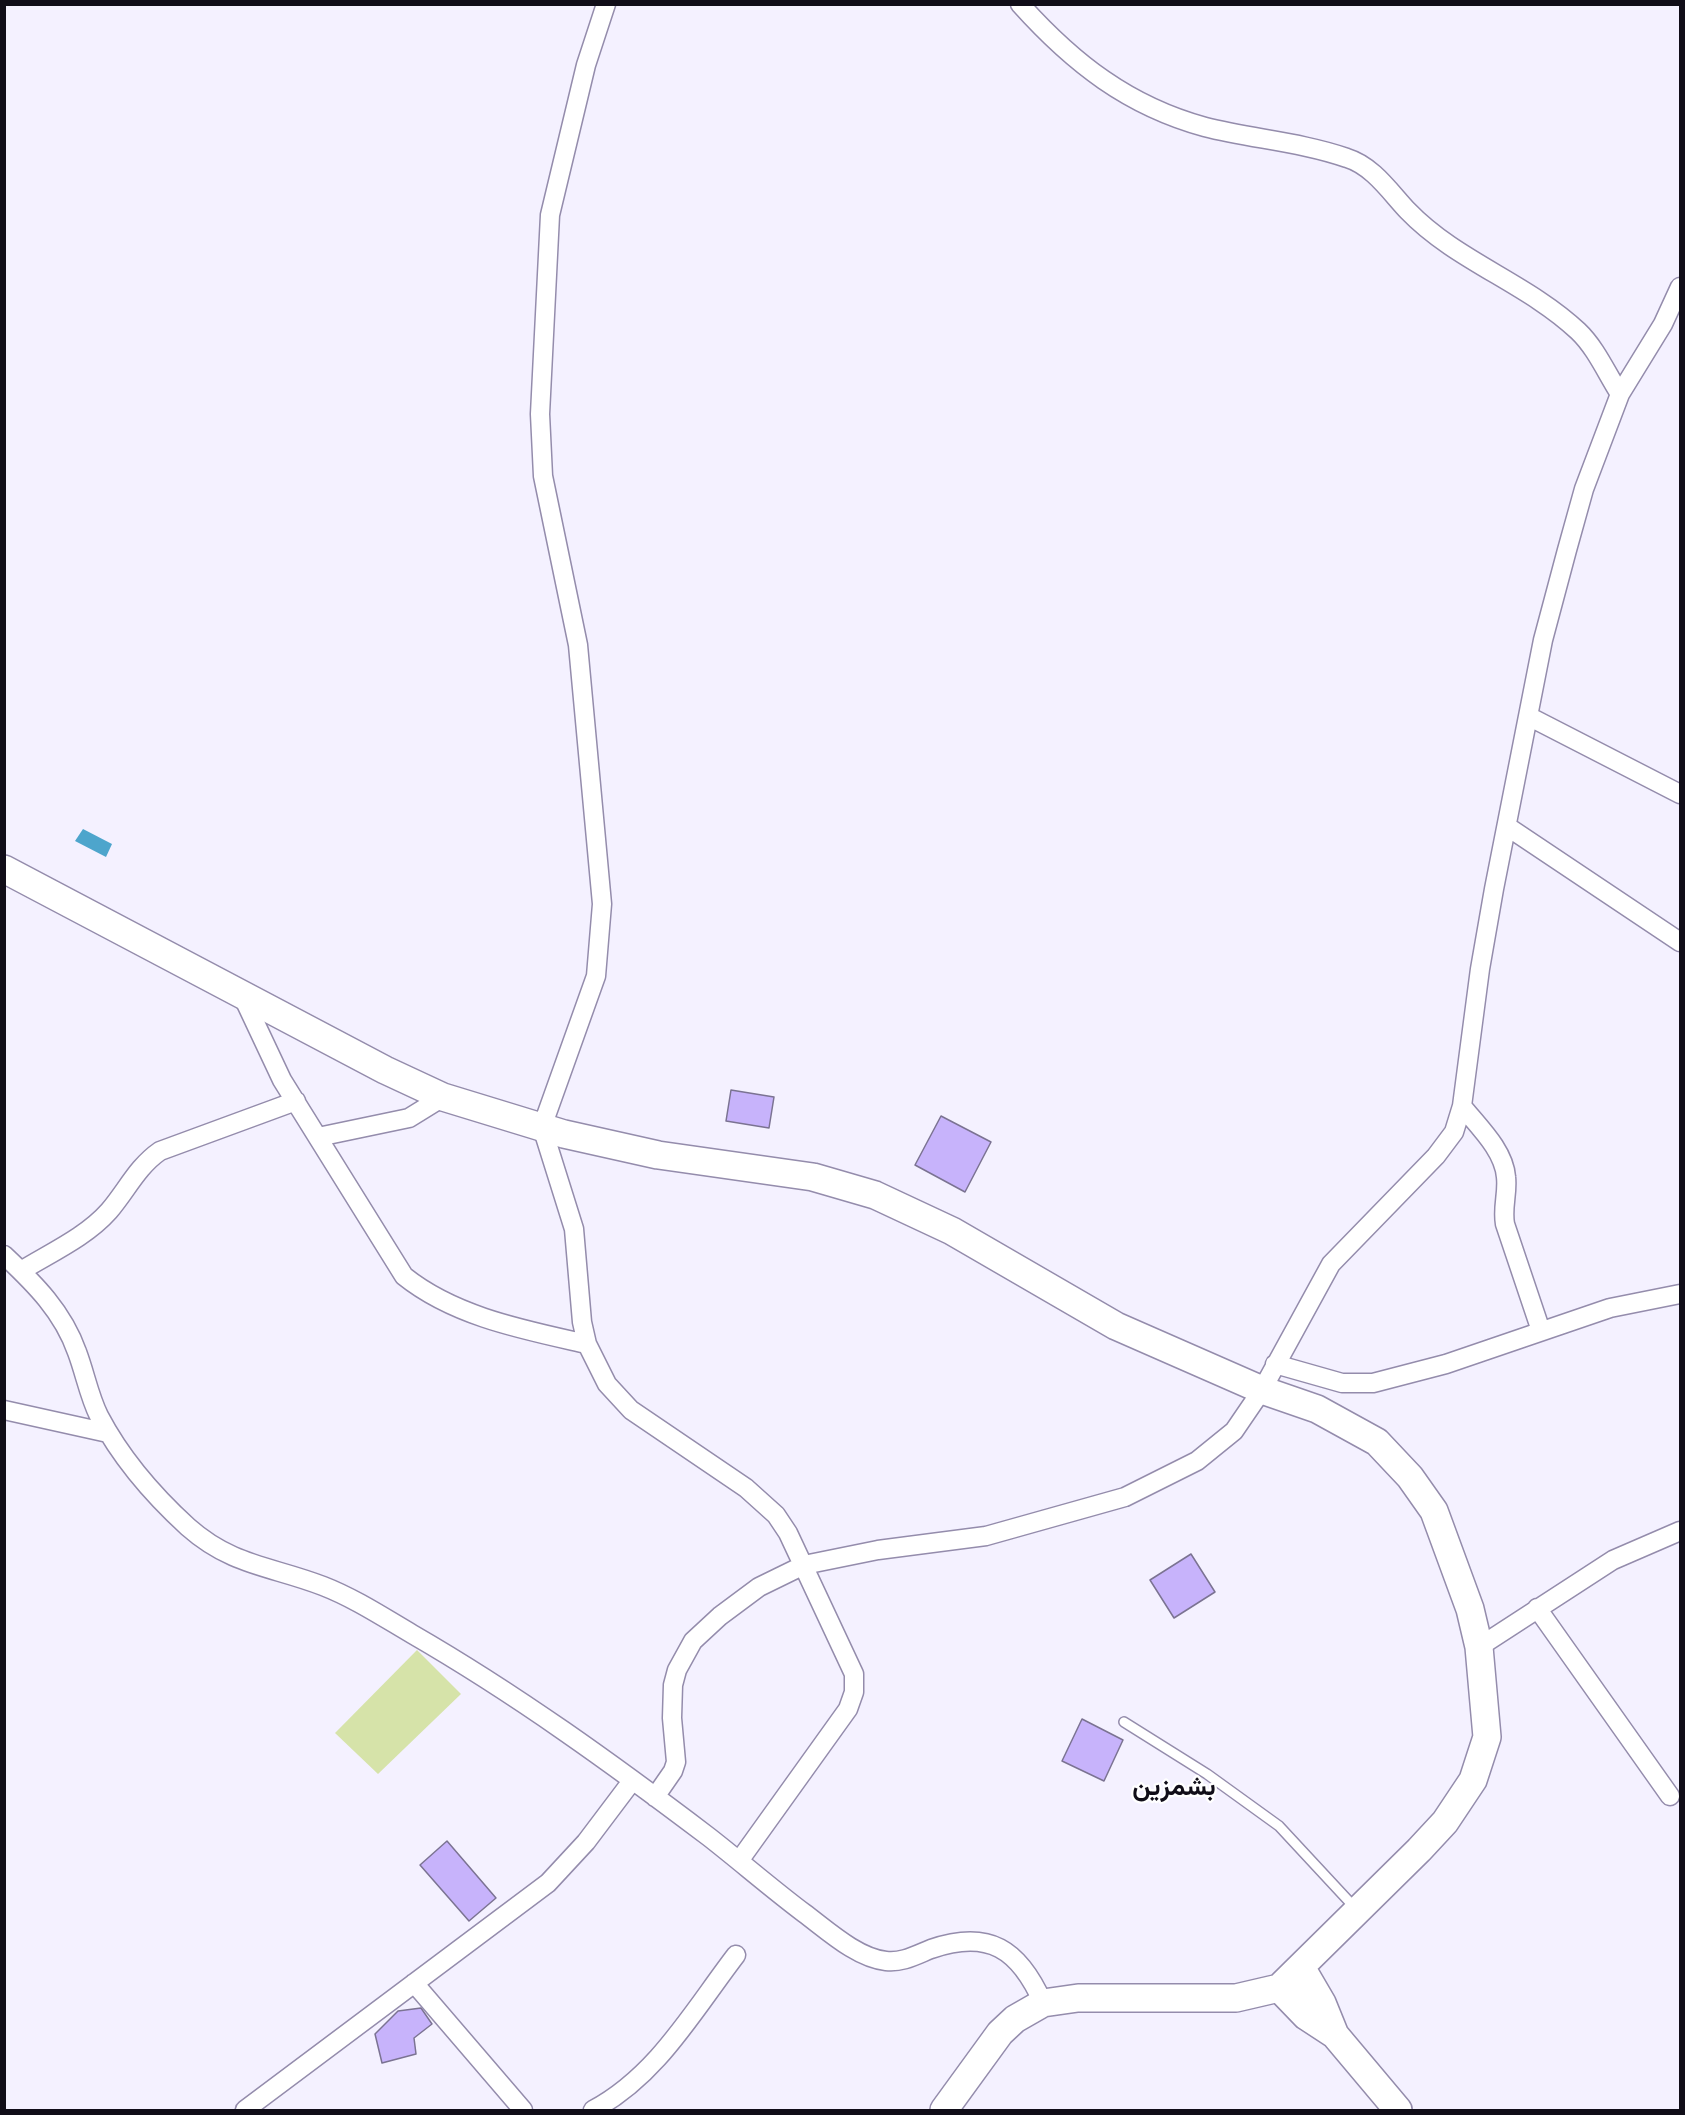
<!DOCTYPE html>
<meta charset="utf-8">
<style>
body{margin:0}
#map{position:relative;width:1685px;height:2115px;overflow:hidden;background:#f4f1ff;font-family:Figtree,sans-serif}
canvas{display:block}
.frame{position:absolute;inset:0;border:6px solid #100d18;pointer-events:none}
</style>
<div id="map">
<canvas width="1685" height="2115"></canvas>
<div class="frame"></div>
</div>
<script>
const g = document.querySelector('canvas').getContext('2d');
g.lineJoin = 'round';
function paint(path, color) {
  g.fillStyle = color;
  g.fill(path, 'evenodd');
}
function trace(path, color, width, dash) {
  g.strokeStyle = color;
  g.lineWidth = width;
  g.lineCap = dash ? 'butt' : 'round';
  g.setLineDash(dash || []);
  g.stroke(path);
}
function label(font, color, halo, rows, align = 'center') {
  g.font = font + ' Figtree,Vazirmatn,sans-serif';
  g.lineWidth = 4.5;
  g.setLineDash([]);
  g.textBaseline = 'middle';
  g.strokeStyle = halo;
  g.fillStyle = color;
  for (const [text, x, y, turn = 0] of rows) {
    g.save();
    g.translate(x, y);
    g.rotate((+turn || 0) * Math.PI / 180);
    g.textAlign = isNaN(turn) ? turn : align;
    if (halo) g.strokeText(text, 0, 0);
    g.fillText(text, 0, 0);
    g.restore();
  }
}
const green = new Path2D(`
 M 417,1650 L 461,1694 L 378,1774 L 335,1733 Z`);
const water = new Path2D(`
 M 83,829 L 112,844 L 106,857 L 75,841 Z`);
const building = new Path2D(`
 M 731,1090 L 774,1097 L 769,1128 L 726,1121 Z
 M 941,1116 L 991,1142 L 965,1192 L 915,1165 Z
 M 1191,1554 L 1215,1592 L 1174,1618 L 1150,1580 Z
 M 1082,1719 L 1123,1740 L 1104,1781 L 1062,1761 Z
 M 447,1841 L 496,1898 L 469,1921 L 420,1865 Z
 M 421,2008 L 432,2024 L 414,2038 L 416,2054 L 382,2063 L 375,2034 L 398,2011 Z`);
const lane = new Path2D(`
 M 1124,1722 L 1207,1774 L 1279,1826 L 1357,1910`);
const street = new Path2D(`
 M 606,4 L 586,65 L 550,215 L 540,414 L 543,476 L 578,645 L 602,904 L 596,976 L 542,1127 L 574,1229 L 582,1322 L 587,1344 L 607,1384 L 631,1410 L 746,1488 L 776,1515 L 788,1533 L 854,1674 L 854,1692 L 848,1709 L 739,1861
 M 1020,4 C 1073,63 1128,106 1205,127 C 1252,139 1301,142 1347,158 C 1373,166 1390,192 1408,211 C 1456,261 1527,283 1578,331 C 1596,348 1607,374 1620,394
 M 1530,717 L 1680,794
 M 1508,827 L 1680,942
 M 242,995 L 282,1080 L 404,1276 C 455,1317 525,1330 587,1344
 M 1462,1106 C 1478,1126 1504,1150 1506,1177 C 1508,1193 1502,1207 1505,1224 L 1541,1331
 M 318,1137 L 409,1118 L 443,1097
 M 4,1255 C 35,1284 63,1312 77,1352 C 85,1373 89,1396 99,1416 C 121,1458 153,1495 188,1527 C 232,1566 271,1566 323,1586 C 354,1598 383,1617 412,1634 C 516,1694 614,1765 709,1837 C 741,1862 772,1889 804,1913 C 827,1930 857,1958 886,1961 C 902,1963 916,1955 931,1949 C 989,1929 1019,1949 1043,2003
 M 21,1271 C 50,1253 86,1237 109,1211 C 127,1190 137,1167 160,1151 L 296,1101
 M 1275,1364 L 1342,1383 L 1373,1383 L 1446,1364 L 1610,1308 L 1680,1294
 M 4,1410 L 108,1433
 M 1537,1608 L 1670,1796
 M 1479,1647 L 1613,1560 L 1680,1531
 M 655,1797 L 673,1771 L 676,1762 L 672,1718 L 673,1685 L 677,1670 L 693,1641 L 720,1616 L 759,1587 L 804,1565 L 878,1550 L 986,1536 L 1125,1497 L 1197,1461 L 1234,1431 L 1262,1390 L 1331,1264 L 1436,1156 L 1454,1132 L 1462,1106 L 1480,969 L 1494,889 L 1543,640 L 1567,550 L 1584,489 L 1620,394 L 1663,324 L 1680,287
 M 414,1983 L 523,2110
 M 245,2110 L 548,1883 L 586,1842 L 632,1781
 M 593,2110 C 657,2076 693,2011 736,1955`);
const secondary = new Path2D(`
 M 4,869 L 385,1070 L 443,1097 L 564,1134 L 658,1155 L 813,1177 L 875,1195 L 952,1231 L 1116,1326 L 1262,1390 L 1317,1409 L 1377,1442 L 1410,1477 L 1434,1511 L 1470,1609 L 1479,1647 L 1487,1737 L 1473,1780 L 1445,1822 L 1419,1850 L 1279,1988 L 1236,1998 L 1078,1998 L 1043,2003 L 1015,2019 L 1000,2033 L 944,2110
 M 1301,1967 L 1322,2003 L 1335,2035
 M 1279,1988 L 1306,2016 L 1335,2035 L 1398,2110`);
const quarterNames = [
 ["بشمزين",1174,1787]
];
paint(green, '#d6e3a9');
paint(water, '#4da5cc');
paint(building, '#c7b3fb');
trace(building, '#7b7392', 1.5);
trace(lane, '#948cac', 12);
trace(street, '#948cac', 21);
trace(secondary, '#948cac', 30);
trace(lane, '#fff', 9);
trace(street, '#fff', 18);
trace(secondary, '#fff', 27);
label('bold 26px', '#100d18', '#fff', quarterNames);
</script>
